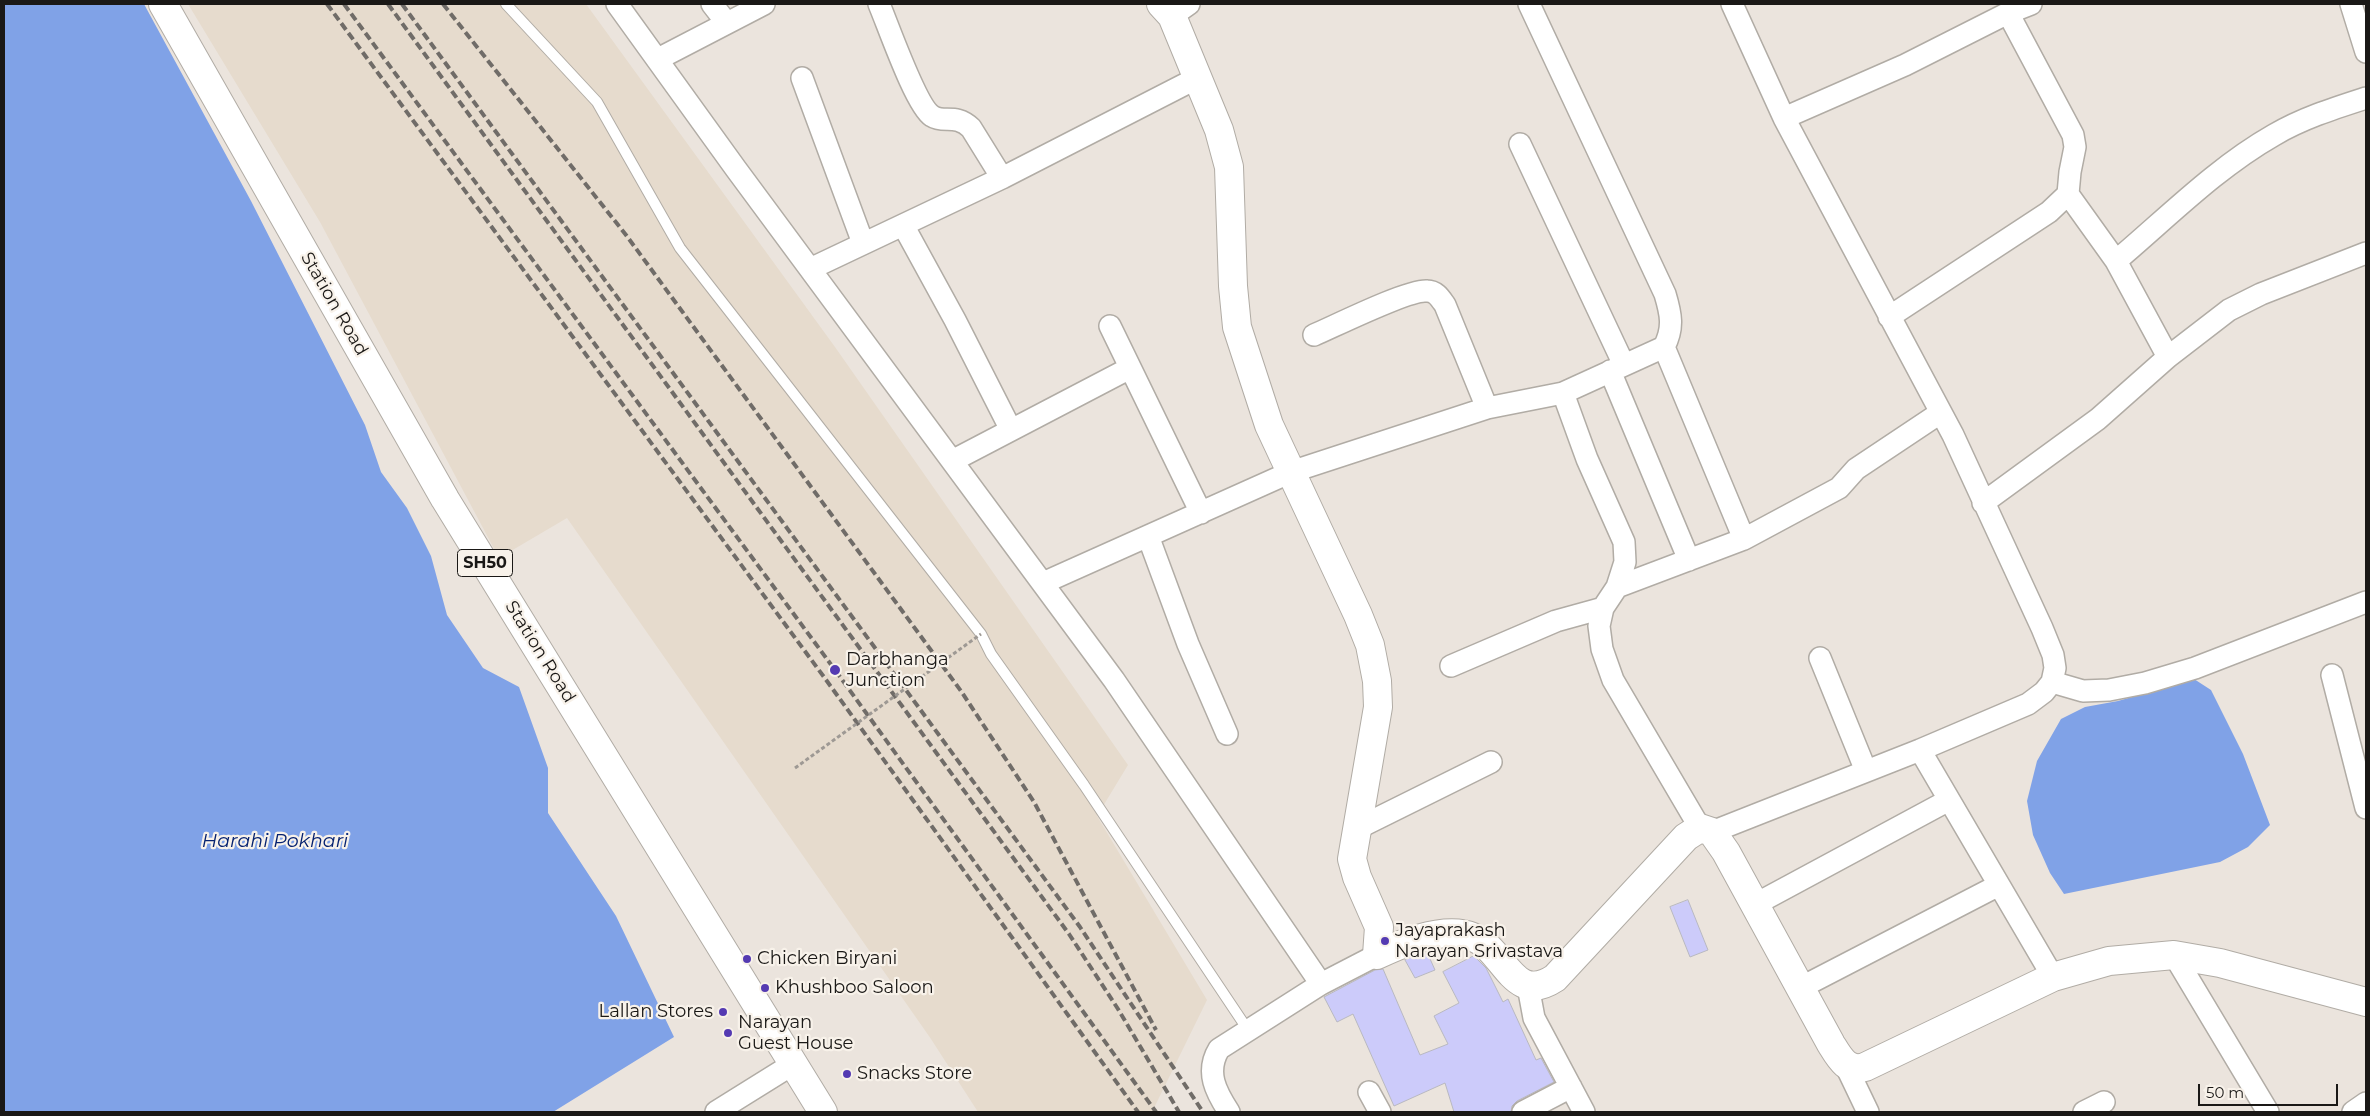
<!DOCTYPE html>
<style>
body{margin:0}
#map{position:relative;width:2370px;height:1116px;overflow:hidden;background:#ebe4dd;font-family:Montserrat,sans-serif}
canvas{display:block}
.frame{position:absolute;inset:0;border:5px solid #1a1816;pointer-events:none}
.scale{position:absolute;left:2198px;top:1084px;width:140px;height:22px;box-sizing:border-box;border:2px solid #1a1816;border-top:0;padding-left:6px;font-size:15px;line-height:18px;white-space:nowrap;color:#1a1816;-webkit-text-stroke:4px #f8f2ea;paint-order:stroke}
</style>
<div id="map">
<canvas width="2370" height="1116"></canvas>
<div class="frame"></div>
<div class="scale">50 m</div>
</div>
<script>
const g = document.querySelector('canvas').getContext('2d');
g.lineJoin = 'round';
function paint(path, color) {
  g.fillStyle = color;
  g.fill(path, 'evenodd');
}
function trace(path, color, width, dash) {
  g.strokeStyle = color;
  g.lineWidth = width;
  g.lineCap = dash ? 'butt' : 'round';
  g.setLineDash(dash || []);
  g.stroke(path);
}
function label(font, color, halo, rows, align = 'center') {
  g.font = font + ' Montserrat,sans-serif';
  g.lineWidth = 4.5;
  g.setLineDash([]);
  g.textBaseline = 'middle';
  g.strokeStyle = halo;
  g.fillStyle = color;
  for (const [text, x, y, turn = 0] of rows) {
    g.save();
    g.translate(x, y);
    g.rotate((+turn || 0) * Math.PI / 180);
    g.textAlign = isNaN(turn) ? turn : align;
    if (halo) g.strokeText(text, 0, 0);
    g.fillText(text, 0, 0);
    g.restore();
  }
}
const built = new Path2D(`
 M 188,4 L 586,4 L 835,347 L 1128,765 L 1097,816 L 1207,1000 L 1152,1112 L 978,1112 L 931,1039 L 567,518 L 499,558 L 320,222 Z`);
const water = new Path2D(`
 M 4,4 L 144,4 L 251,201 L 365,425 L 381,472 L 407,508 L 431,556 L 447,615 L 483,668 L 519,687 L 548,768 L 548,813 L 616,916 L 674,1037 L 553,1112 L 4,1112 Z
 M 2194,679 L 2211,690 L 2243,754 L 2270,825 L 2248,847 L 2220,862 L 2064,894 L 2050,873 L 2033,835 L 2027,801 L 2037,761 L 2061,719 L 2085,707 L 2118,701 Z`);
const building = new Path2D(`
 M 1688,900 L 1708,950 L 1690,957 L 1670,907 Z
 M 1427,952 L 1435,970 L 1415,978 L 1405,960 Z
 M 1474,956 L 1486,968 L 1503,1002 L 1508,999 L 1536,1060 L 1541,1058 L 1554,1082 L 1517,1101 L 1512,1106 L 1511,1112 L 1454,1112 L 1445,1083 L 1394,1106 L 1353,1014 L 1337,1022 L 1324,997 L 1375,970 L 1383,969 L 1420,1055 L 1448,1044 L 1434,1016 L 1459,1003 L 1443,972 Z`);
const service = new Path2D(`
 M 506,4 L 597,102 L 680,248 L 981,634 L 991,654 L 1084,785 L 1248,1030`);
const minor = new Path2D(`
 M 617,4 L 736,169 L 1114,680 L 1321,984
 M 712,4 L 726,22
 M 879,4 C 888,25 916,106 932,116 C 944,124 955,113 971,128 L 1002,178
 M 2351,4 L 2366,52
 M 1172,16 L 1189,4
 M 658,59 L 764,4
 M 802,78 L 863,243
 M 1784,118 L 1905,65 L 2008,13 L 2031,4
 M 1520,144 L 1624,365
 M 2068,194 L 2116,261 L 2168,357
 M 903,225 L 955,320 L 1011,430
 M 2116,261 C 2167,218 2216,168 2274,135 C 2303,118 2335,108 2366,98
 M 810,269 L 1002,178 L 1199,77
 M 1889,317 L 2049,212 L 2068,194 L 2070,172 L 2075,147 L 2073,135 L 2008,13
 M 1110,326 L 1201,513
 M 1314,335 C 1335,326 1409,289 1427,291 C 1436,291 1440,298 1445,305 L 1487,408
 M 1664,347 L 1744,539
 M 1610,371 L 1689,560
 M 1563,393 L 1587,459 L 1624,542 L 1625,562 L 1617,587 L 1603,608 L 1599,626 L 1602,649 L 1613,680 L 1700,828
 M 952,461 L 1130,368
 M 1983,503 L 2098,419 L 2168,357 L 2229,310 L 2261,294 L 2366,253
 M 1148,536 L 1188,644 L 1227,734
 M 1043,583 L 1291,472 L 1487,408 L 1563,393 L 1664,347 C 1674,328 1671,314 1665,294 L 1529,4
 M 1617,587 L 1744,539 L 1839,488 L 1856,469 L 1940,413
 M 1820,658 L 1866,771
 M 1451,666 L 1556,621 L 1603,608
 M 2332,675 L 2366,808
 M 2052,682 L 2083,691 L 2109,690 L 2145,683 L 2195,668 L 2366,602
 M 1920,750 L 2053,977
 M 1358,828 L 1491,762
 M 1712,832 L 1920,750 L 2028,704 L 2044,692 L 2052,682 L 2055,668 L 2053,655 L 2042,628 L 1953,435 L 1784,118 L 1732,4
 M 1754,905 L 1949,800
 M 2174,955 L 2268,1112
 M 1528,986 L 1534,1018 L 1584,1112
 M 1800,988 L 1999,885
 M 1845,1064 L 1868,1112
 M 1369,1092 L 1380,1112
 M 716,1112 L 793,1064
 M 1229,1112 C 1216,1092 1205,1072 1219,1049 L 1321,984 L 1377,955
 M 1523,1112 L 1571,1087
 M 2084,1112 L 2104,1102
 M 2353,1112 L 2366,1103`);
const secondary = new Path2D(`
 M 1161,4 L 1172,16 L 1219,130 L 1229,167 L 1233,286 L 1237,327 L 1269,425 L 1358,615 L 1370,645 L 1377,681 L 1378,707 L 1352,859 L 1357,877 L 1379,927 L 1377,955
 M 1377,955 C 1402,943 1445,925 1473,937 C 1505,950 1513,1006 1555,978 L 1686,837 L 1700,828 L 1712,832 L 1726,852 L 1831,1044 C 1839,1057 1847,1073 1865,1067 L 2053,977 L 2109,961 L 2174,955 L 2220,963 L 2366,1002`);
const primary = new Path2D(`
 M 163,4 L 445,499 L 823,1112`);
const rail = new Path2D(`
 M 327,4 L 824,677 L 1138,1112
 M 344,4 L 835,670 L 1156,1112
 M 388,4 L 1069,934 L 1118,1009 L 1179,1112
 M 402,4 L 1080,927 L 1203,1112
 M 443,4 L 626,235 L 961,691 L 1034,802 L 1156,1030`);
const pathBridge = new Path2D(`
 M 795,768 L 981,634`);
const markers = [
 [835,670,6,"#543ab2"],
 [1385,941,5,"#543ab2"],
 [747,959,5,"#543ab2"],
 [765,988,5,"#543ab2"],
 [723,1012,5,"#543ab2"],
 [728,1033,5,"#543ab2"],
 [847,1074,5,"#543ab2"]
];
const shields = [
 [485,563,55]
];
const shieldNames = [
 ["SH50",485,563]
];
const streetNames = [
 ["Station Road",334,304,60],
 ["Station Road",540,652,58]
];
const poiNames = [
 ["Darbhanga",846,660],
 ["Junction",846,681],
 ["Jayaprakash",1395,931],
 ["Narayan Srivastava",1395,952],
 ["Chicken Biryani",757,959],
 ["Khushboo Saloon",775,988],
 ["Lallan Stores",713,1012,"right"],
 ["Narayan",738,1023],
 ["Guest House",738,1044],
 ["Snacks Store",857,1074]
];
const waterNames = [
 ["Harahi Pokhari",275,841]
];
paint(built, '#e6dbcd');
paint(water, '#80a2e7');
paint(building, '#cccbfa');
trace(building, '#b8b8c0', 1);
trace(service, '#b1aca5', 12);
trace(minor, '#b1aca5', 24);
trace(secondary, '#b1aca5', 30);
trace(primary, '#b1aca5', 30);
trace(service, '#fff', 10);
trace(minor, '#fff', 21);
trace(secondary, '#fff', 28);
trace(primary, '#fff', 28);
trace(rail, '#706c68', 4, [8, 4]);
trace(pathBridge, '#9e9994', 3, [4, 2.5]);
for (const [x, y, r, color] of markers) {
  const dot = new Path2D();
  dot.arc(x, y, r, 0, 2 * Math.PI);
  g.fillStyle = color;
  g.fill(dot);
  trace(dot, '#f8f2ea', 2);
}
for (const [x, y, w] of shields) {
  const box = new Path2D();
  box.roundRect(x - w / 2, y - 13.5, w, 27, 4);
  g.fillStyle = '#f8f2ea';
  g.fill(box);
  trace(box, '#1a1816', 1);
}
label('bold 16px', '#1a1816', null, shieldNames);
label('18px', '#1a1816', '#f8f2ea', streetNames);
label('18px', '#1a1816', '#f8f2ea', poiNames, 'left');
label('italic 19px', '#062270', '#f8f2ea', waterNames);
</script>
